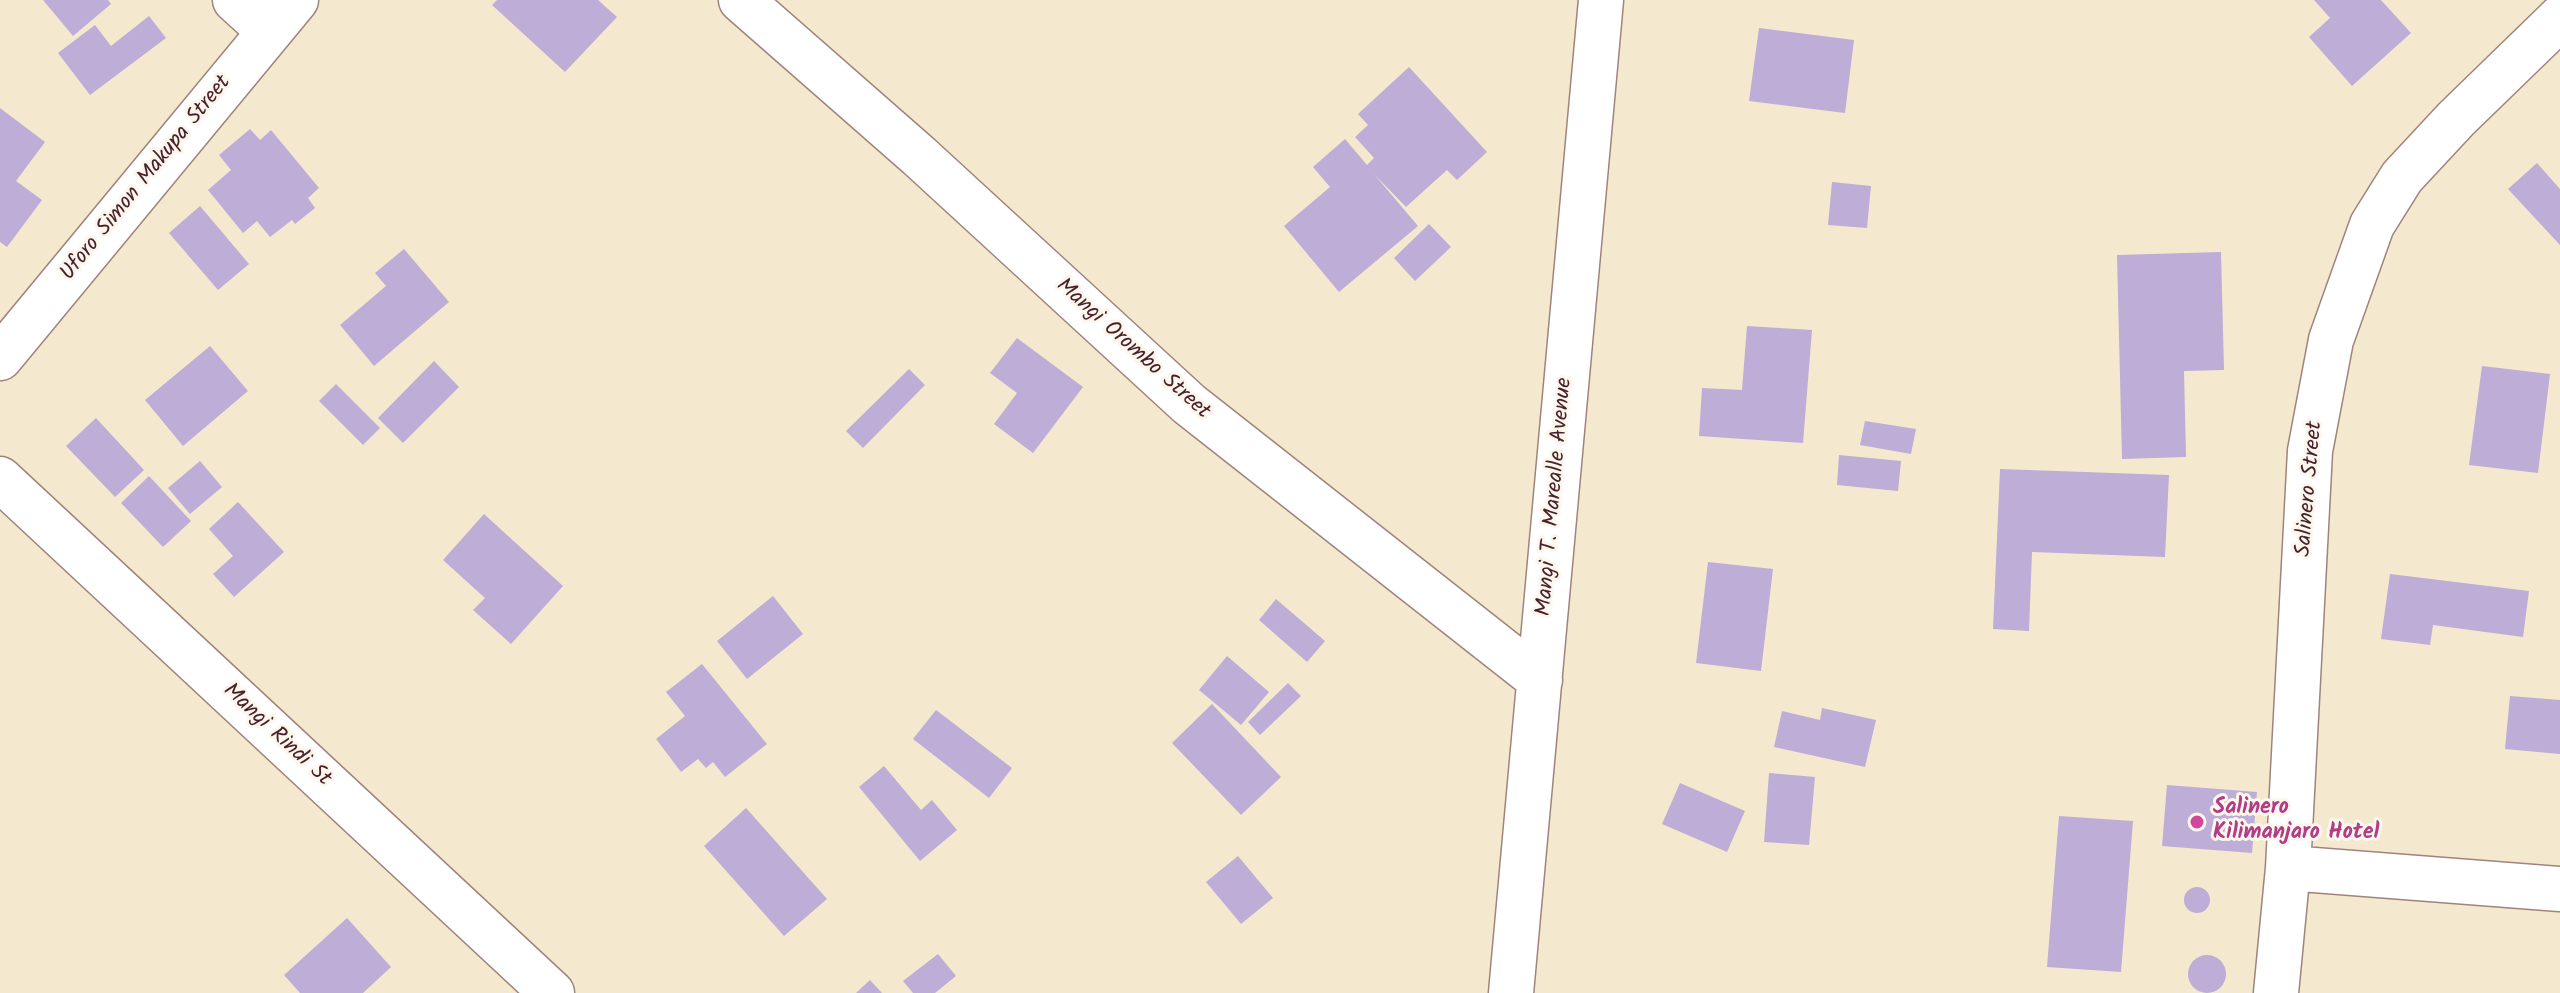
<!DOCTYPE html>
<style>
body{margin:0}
canvas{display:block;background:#f4e8cf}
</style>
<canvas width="2560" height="993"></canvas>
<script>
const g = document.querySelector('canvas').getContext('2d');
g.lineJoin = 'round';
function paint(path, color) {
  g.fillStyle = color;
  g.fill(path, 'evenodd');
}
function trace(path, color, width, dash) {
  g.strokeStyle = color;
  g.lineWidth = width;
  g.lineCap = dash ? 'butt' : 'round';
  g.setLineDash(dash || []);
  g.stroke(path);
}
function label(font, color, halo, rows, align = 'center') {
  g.font = font + ' Kalam,sans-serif';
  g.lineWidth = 6;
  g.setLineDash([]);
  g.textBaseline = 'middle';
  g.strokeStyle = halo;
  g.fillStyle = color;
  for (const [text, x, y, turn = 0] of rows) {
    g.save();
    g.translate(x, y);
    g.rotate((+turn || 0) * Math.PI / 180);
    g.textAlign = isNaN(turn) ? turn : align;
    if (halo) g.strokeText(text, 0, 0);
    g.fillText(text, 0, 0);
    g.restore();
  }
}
const building = new Path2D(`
 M 43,0 L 108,0 L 111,4 L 73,36 Z
 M 497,0 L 598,0 L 617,17 L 565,72 L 492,5 Z
 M 2314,0 L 2381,0 L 2411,33 L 2352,86 L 2309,37 L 2330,18 Z
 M 149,16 L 166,38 L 90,95 L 58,53 L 95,25 L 111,46 Z
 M 1759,28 L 1854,40 L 1845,113 L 1749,101 Z
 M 1409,67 L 1487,152 L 1457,180 L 1447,170 L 1406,207 L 1374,174 L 1418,226 L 1339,292 L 1284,226 L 1330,187 L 1313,167 L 1345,139 L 1367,165 L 1374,158 L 1355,137 L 1368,125 L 1358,114 Z
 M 0,108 L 45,142 L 16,181 L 42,200 L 7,247 L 0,242 Z
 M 250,129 L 260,140 L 271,130 L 319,188 L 308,198 L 315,208 L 295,224 L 292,220 L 270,237 L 257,221 L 243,233 L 208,190 L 231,170 L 219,155 Z
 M 2537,163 L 2560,189 L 2560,245 L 2508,189 Z
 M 1832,182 L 1871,186 L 1867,228 L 1828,225 Z
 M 200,206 L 249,264 L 218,290 L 169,233 Z
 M 1429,224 L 1451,247 L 1415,281 L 1394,258 Z
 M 404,249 L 449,302 L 374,366 L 340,325 L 386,286 L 375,273 Z
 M 2221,252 L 2224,370 L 2184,371 L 2186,457 L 2122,459 L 2117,255 Z
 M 1747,326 L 1812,330 L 1803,443 L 1699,436 L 1702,388 L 1742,390 Z
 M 1017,338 L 1083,387 L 1033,453 L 994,424 L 1017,393 L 990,373 Z
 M 210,346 L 248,391 L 183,446 L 145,400 Z
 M 434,361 L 459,387 L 403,443 L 378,418 Z
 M 2482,366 L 2550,374 L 2538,473 L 2469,465 Z
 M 909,369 L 925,385 L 863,448 L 846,431 Z
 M 336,384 L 380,428 L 363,445 L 319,401 Z
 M 96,418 L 144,470 L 115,497 L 66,446 Z
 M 1865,421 L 1916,429 L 1911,454 L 1860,445 Z
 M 1839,455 L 1901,461 L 1898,491 L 1837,485 Z
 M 200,461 L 222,487 L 190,514 L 168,488 Z
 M 2000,469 L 2169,475 L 2165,557 L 2032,552 L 2029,631 L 1993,629 Z
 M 149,476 L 191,521 L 163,547 L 121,503 Z
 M 238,502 L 284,552 L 234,597 L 213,574 L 233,556 L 209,529 Z
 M 484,514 L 563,586 L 511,644 L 473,610 L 485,598 L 443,560 Z
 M 1708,562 L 1773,569 L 1761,671 L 1696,663 Z
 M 2390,574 L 2529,591 L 2523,637 L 2433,625 L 2430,645 L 2381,639 Z
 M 773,596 L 803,634 L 747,679 L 717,641 Z
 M 1276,599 L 1325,641 L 1307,662 L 1259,620 Z
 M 1227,656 L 1269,692 L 1241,725 L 1199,690 Z
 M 702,664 L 767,744 L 725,777 L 713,762 L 706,768 L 698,759 L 681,772 L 656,739 L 685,716 L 666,692 Z
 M 1288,683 L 1301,696 L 1260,735 L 1248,722 Z
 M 2510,696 L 2560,700 L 2560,754 L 2505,749 Z
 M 1212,704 L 1281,777 L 1241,815 L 1172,743 Z
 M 1822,708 L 1876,720 L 1865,767 L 1774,747 L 1782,711 L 1820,720 Z
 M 936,710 L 1012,768 L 989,798 L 913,739 Z
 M 884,766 L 921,810 L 932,800 L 957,830 L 920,861 L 859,787 Z
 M 1769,773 L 1815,777 L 1809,845 L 1764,842 Z
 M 1680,783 L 1745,811 L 1727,852 L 1662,824 Z
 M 2167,785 L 2257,792 L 2252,853 L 2162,846 Z
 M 746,808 L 827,899 L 784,936 L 704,846 Z
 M 2059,816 L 2133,821 L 2121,972 L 2047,967 Z
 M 1238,856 L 1273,898 L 1241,924 L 1206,882 Z
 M2184 900a13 13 0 1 1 26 0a13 13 0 1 1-26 0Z
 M 347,918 L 391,967 L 363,993 L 300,993 L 284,975 Z
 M 938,954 L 956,976 L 935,993 L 913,993 L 903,981 Z
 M2188 974a19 19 0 1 1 38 0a19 19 0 1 1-38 0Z
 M 870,980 L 882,993 L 856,993 Z`);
const street = new Path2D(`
 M 235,0 L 269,31
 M 741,0 L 919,156 L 1189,404 L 1540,680
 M 0,358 L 296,0
 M 0,479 L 552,993
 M 2288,868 L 2560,889
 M 1511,993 L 1601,0
 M 2276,993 L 2288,868 L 2310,451 L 2331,340 L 2372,225 L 2402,177 L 2456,119 L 2560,18`);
const markers = [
 [2197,822,8,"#d1479c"]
];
const streetNames = [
 ["Uforo Simon Makupa Street",147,179,-51],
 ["Mangi Orombo Street",1132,350,42],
 ["Salinero Street",2311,489,-85],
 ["Mangi T. Marealle Avenue",1556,497,-85],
 ["Mangi Rindi St",276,736,43]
];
const hotelNames = [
 ["Salinero",2213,809],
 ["Kilimanjaro Hotel",2213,834]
];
paint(building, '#beadd6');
trace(street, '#9f847d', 47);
trace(street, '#fff', 44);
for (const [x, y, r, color] of markers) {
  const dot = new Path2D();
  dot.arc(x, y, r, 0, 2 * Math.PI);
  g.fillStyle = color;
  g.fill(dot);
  trace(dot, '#fbf7ec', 3);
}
label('22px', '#4a1f2b', '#fbf7ec', streetNames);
label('bold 22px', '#b23c85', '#fbf7ec', hotelNames, 'left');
</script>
